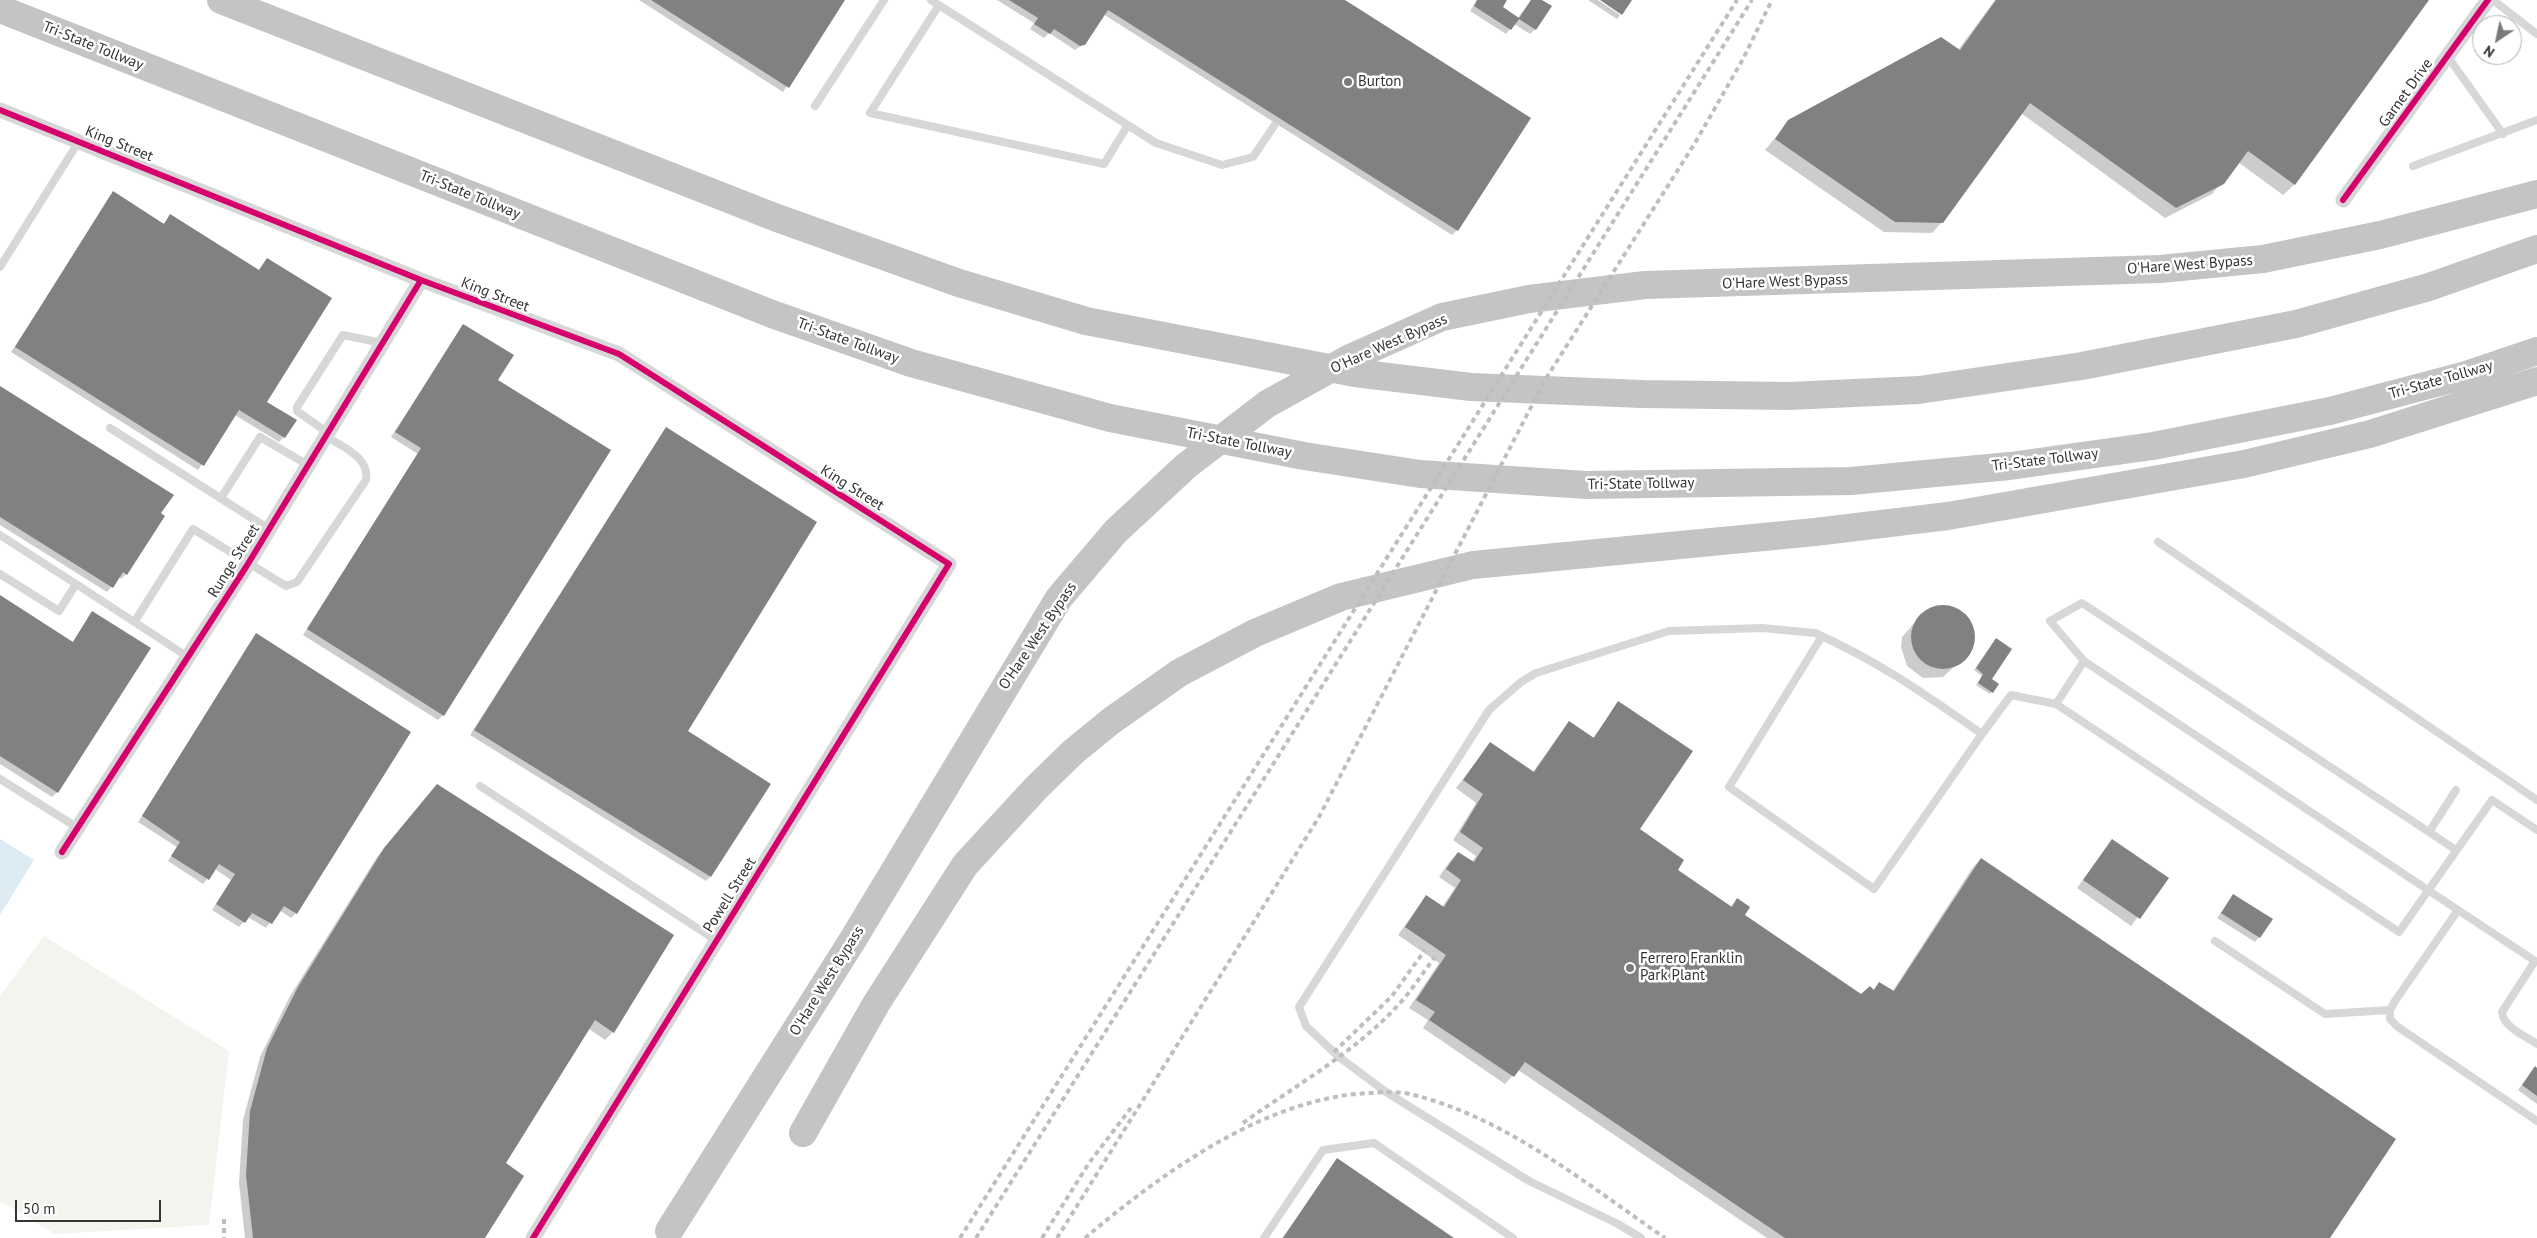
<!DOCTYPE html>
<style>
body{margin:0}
#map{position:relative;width:2537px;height:1238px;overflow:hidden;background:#fff;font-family:"PT Sans",sans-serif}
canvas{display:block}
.north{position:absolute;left:2472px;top:15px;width:50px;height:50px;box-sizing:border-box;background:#fff;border:1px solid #adadad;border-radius:50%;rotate:214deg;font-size:14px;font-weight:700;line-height:20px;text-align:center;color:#333}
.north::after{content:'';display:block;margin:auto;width:18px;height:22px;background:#7a7a7a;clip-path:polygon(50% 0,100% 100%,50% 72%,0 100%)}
.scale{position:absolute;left:15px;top:1200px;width:146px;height:22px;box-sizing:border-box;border:2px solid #333;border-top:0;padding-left:6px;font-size:15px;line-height:18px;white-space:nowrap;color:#333;-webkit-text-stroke:4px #fff;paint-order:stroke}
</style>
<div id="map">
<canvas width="2537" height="1238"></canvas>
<div class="north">N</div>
<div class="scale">50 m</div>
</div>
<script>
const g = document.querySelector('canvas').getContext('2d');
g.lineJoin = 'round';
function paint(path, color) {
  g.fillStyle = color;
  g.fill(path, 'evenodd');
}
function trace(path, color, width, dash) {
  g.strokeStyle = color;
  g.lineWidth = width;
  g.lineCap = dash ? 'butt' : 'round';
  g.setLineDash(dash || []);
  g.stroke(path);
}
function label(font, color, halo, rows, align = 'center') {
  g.font = font + ' "PT Sans",sans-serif';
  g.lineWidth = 5;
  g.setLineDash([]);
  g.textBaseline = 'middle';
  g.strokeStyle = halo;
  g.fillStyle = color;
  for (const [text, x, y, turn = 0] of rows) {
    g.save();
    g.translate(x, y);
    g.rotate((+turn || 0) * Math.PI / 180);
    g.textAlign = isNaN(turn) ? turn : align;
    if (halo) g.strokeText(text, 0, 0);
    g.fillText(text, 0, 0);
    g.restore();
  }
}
const green = new Path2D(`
 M 44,936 L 229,1051 L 209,1225 L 55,1234 L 0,1201 L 0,996 Z`);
const water = new Path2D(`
 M 0,839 L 34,860 L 0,915 Z`);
const shadow = new Path2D(`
 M 639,0 L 843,0 L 783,92 Z
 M 997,0 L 1342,0 L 1457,230 L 1452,235 L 1103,14 L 1084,44 L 1075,50 L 1049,33 L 1044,38 L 1030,29 L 1034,23 Z
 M 1477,0 L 1505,0 L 1501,7 L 1518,18 L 1531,0 L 1540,0 L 1535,29 L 1530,34 L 1514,24 L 1506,34 L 1470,11 Z
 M 1588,0 L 1598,0 L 1620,15 L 1617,19 Z
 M 1995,0 L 2427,0 L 2294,185 L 2283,195 L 2238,162 L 2212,194 L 2165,218 L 2021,113 L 1942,222 L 1932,233 L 1884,232 L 1765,150 L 1789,121 L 1958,50 Z
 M 114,193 L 163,224 L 171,216 L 258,271 L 267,260 L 265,402 L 284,437 L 279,442 L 235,415 L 198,470 L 11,352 Z
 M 463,326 L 496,380 L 443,715 L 438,720 L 303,635 L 418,454 L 391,437 Z
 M 0,387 L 164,516 L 126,574 L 121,579 L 119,577 L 107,592 L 0,525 Z
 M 666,428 L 687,732 L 710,877 L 706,881 L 470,735 Z
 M 0,597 L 72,643 L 92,612 L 57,792 L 52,797 L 0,764 Z
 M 1946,606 L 1965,614 L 1974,633 L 1969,653 L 1943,677 L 1923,678 L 1907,666 L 1901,647 L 1902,637 L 1926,610 Z
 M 256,635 L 409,732 L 296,913 L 291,918 L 279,910 L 266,928 L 248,917 L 239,927 L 212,910 L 231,880 L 215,869 L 203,884 L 168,861 L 177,847 L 138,822 Z
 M 1994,642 L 1991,680 L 1992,692 L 1990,694 L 1976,685 L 1982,676 L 1974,670 Z
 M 1618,703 L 1638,829 L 1676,870 L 1730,907 L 1737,899 L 1744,916 L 1861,995 L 1873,990 L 1879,983 L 1892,992 L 1973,867 L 1981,859 L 2329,1238 L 1767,1238 L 1518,1070 L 1505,1084 L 1423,1028 L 1428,1020 L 1409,1008 L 1439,963 L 1398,935 L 1426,896 L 1442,907 L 1455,888 L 1439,877 L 1450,861 L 1458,853 L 1472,862 L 1476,856 L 1453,840 L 1476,803 L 1456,788 L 1490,744 L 1533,772 L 1569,722 L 1592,739 Z
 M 430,793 L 613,1032 L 605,1040 L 589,1029 L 504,1164 L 484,1238 L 245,1238 L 239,1183 L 243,1120 L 260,1057 L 290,996 L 377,857 Z
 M 2112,840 L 2167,878 L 2131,926 L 2077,888 Z
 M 2233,896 L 2259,937 L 2255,942 L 2217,918 Z
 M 2535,1068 L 2537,1069 L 2537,1104 L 2518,1090 Z
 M 1338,1160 L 1452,1238 L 1282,1238 Z`);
const building = new Path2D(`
 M 651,0 L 845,0 L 789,88 Z
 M 1009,0 L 1345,0 L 1531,118 L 1458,231 L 1108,10 L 1085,45 L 1080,46 L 1054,29 L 1050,34 L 1034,24 L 1038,18 Z
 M 1477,0 L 1507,0 L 1503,7 L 1519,18 L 1531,0 L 1542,0 L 1552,6 L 1536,30 L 1519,19 L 1511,30 L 1474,6 Z
 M 1600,0 L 1632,0 L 1622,15 Z
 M 1996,0 L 2429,0 L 2295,185 L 2248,151 L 2224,184 L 2176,208 L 2030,103 L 1943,223 L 1895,222 L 1775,139 L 1788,120 L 1941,37 L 1960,50 Z
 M 113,191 L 164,224 L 170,214 L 259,270 L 267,258 L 332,298 L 267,402 L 297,420 L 285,438 L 239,410 L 204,466 L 15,347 Z
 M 463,324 L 514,355 L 498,380 L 611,450 L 444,716 L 307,629 L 421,448 L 395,432 Z
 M 0,386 L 174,495 L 161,513 L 165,516 L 127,575 L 123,572 L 113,588 L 0,517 Z
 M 666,427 L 817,522 L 688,731 L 771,784 L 711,877 L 474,730 Z
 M 0,595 L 73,642 L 92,611 L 151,648 L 58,793 L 0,756 Z
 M1911 637a32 32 0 1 1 64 0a32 32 0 1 1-64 0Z
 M 256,633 L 411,732 L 297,914 L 284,906 L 272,924 L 252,913 L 245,923 L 216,904 L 235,874 L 219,864 L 209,880 L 171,856 L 180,842 L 142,816 Z
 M 1996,638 L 2012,649 L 1992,679 L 1999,684 L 1993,693 L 1978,683 L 1983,674 L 1976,668 Z
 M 1618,701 L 1693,751 L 1640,829 L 1684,860 L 1678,870 L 1732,907 L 1737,898 L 1750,907 L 1745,915 L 1861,994 L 1870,986 L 1874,990 L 1879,982 L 1894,991 L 1981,858 L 2396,1139 L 2330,1238 L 1785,1238 L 1525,1062 L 1514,1077 L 1429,1020 L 1435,1012 L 1416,1000 L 1446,955 L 1405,927 L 1426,895 L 1444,907 L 1461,880 L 1446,869 L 1458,852 L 1474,862 L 1483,848 L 1460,832 L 1483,794 L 1463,780 L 1490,742 L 1534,772 L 1569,721 L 1594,738 Z
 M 437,784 L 674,935 L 614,1033 L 595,1020 L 506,1163 L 524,1176 L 485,1238 L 253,1238 L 246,1175 L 250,1111 L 267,1048 L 298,987 L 384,848 Z
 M 2112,839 L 2169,878 L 2140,919 L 2083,880 Z
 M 2233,894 L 2273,919 L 2260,938 L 2221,913 Z
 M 2535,1066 L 2537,1068 L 2537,1096 L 2522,1085 Z
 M 1337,1158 L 1454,1238 L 1283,1238 Z`);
const lane = new Path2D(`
 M 931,0 L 1156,143 L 1222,165 L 1253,157 L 1274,126
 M 2493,0 L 2537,34
 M 939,5 L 870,113 L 1104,164 L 1128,125
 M 2448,57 L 2503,134
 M 815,106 L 884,0
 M 2413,166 L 2537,120
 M 0,267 L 79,141
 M 110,428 L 269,529
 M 328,433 L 297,411 L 297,407 L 343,335 L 382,343
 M 221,498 L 260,437 L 308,465
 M 0,535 L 76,584 L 59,611 L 0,574
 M 2158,542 L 2537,800
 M 76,584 L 188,657
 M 135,621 L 193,529 L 286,586 L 297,582 L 366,480 C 370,457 342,447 326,436
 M 2056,704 L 2084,661
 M 1982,734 L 2011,695 L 2056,704 L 2399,932 L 2492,800 L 2537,830
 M 0,779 L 78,828
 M 480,786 L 717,941
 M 2456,790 L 2429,832 L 2082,603 L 2050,621 L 2084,661 L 2458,910 L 2395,1001 L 2390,1010 L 2390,1019 L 2398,1027 L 2537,1121
 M 2429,832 L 2456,850
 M 2458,910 L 2535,961 L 2502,1012 C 2503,1027 2525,1036 2537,1044
 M 2215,941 L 2325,1014 L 2390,1010
 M 1264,1238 L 1323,1150 L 1374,1143 L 1513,1238
 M 1641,1238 L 1618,1224 L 1529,1181 L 1386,1092 L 1339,1057 L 1306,1026 L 1299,1007 L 1489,710 L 1521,682 L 1536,673 L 1669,631 L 1762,628 L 1815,633 C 1878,661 1926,695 1982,734 L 1874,889 L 1729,787 L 1822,636`);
const street = new Path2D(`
 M 0,110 L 421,280 L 619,354 L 949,564 L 533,1238
 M 2343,200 L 2488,0
 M 62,852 L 246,567 L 421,280`);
const highway = new Path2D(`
 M 221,0 L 777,218 L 959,283 L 1086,321 L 1355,373 L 1471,387 L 1642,394 L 1789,396 L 1919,390 L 2082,366 L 2296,324 L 2429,287 L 2537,249
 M 0,9 L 772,314 L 911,363 L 1110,418 L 1304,456 L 1420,474 L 1586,485 L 1851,481 L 2010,466 L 2153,446 L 2330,411 L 2466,375 L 2537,351
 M 803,1133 L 876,1004 L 965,865 L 1036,788 L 1073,752 L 1111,721 L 1179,673 L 1255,633 L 1341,597 L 1473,565 L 1815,532 L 1948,516 L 2244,464 L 2370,434 L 2537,381
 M 669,1231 L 852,941 L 1059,598 L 1116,531 L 1186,466 L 1267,404 L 1350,358 L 1442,317 L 1529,299 L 1645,285 L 2160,269 L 2263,259 L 2380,235 L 2537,194`);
const rail = new Path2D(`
 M 1334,1052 L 1392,996 L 1425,950
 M 1243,1123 C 1296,1085 1356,1052 1400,1003 C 1413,989 1423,972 1435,957
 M 224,1219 L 224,1238
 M 960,1238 L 1737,0
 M 976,1238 L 1752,0
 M 1042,1238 L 1089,1163 L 1131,1108
 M 1057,1238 L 1319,817 L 1545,380 L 1695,143 L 1743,59 L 1772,0
 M 1085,1238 C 1163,1172 1268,1096 1372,1093 C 1386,1092 1401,1091 1414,1095 C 1508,1119 1586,1184 1665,1238`);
const cycleway = new Path2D(`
 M 0,110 L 421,280 L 619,354 L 949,564 L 533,1238
 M 2343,200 L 2488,0
 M 62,852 L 246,567 L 421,280`);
const markers = [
 [1348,82,5,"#7a7a7a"],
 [1630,968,5,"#7a7a7a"]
];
const streetNames = [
 ["Tri-State Tollway",93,46,22],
 ["Garnet Drive",2406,93,-54],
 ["King Street",119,144,22],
 ["Tri-State Tollway",470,195,22],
 ["O'Hare West Bypass",2190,265,-4],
 ["O'Hare West Bypass",1785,282,-2],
 ["King Street",495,295,21],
 ["Tri-State Tollway",848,341,20],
 ["O'Hare West Bypass",1389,344,-24],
 ["Tri-State Tollway",2441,380,-16],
 ["Tri-State Tollway",1239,443,11],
 ["Tri-State Tollway",2045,460,-7],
 ["Tri-State Tollway",1641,484,-1],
 ["King Street",852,488,32],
 ["Runge Street",234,561,-58],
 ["O'Hare West Bypass",1038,636,-56],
 ["Powell Street",730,895,-58],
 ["O'Hare West Bypass",827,981,-58]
];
const poiNames = [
 ["Burton",1358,82],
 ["Ferrero Franklin",1640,959],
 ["Park Plant",1640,976]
];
paint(green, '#f1f5ed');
paint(water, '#ddebf3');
paint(shadow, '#0003');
paint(building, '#818181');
trace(lane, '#d7d7d7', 8);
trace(street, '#d7d7d7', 15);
trace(highway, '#c4c4c4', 28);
trace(rail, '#bebebe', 4, [5, 4]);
trace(cycleway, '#d6006c', 6);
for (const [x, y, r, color] of markers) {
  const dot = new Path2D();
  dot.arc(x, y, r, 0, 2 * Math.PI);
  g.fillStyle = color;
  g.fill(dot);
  trace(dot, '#fff', 2);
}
label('15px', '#333', '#fff', streetNames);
label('15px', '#333', '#fff', poiNames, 'left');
</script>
